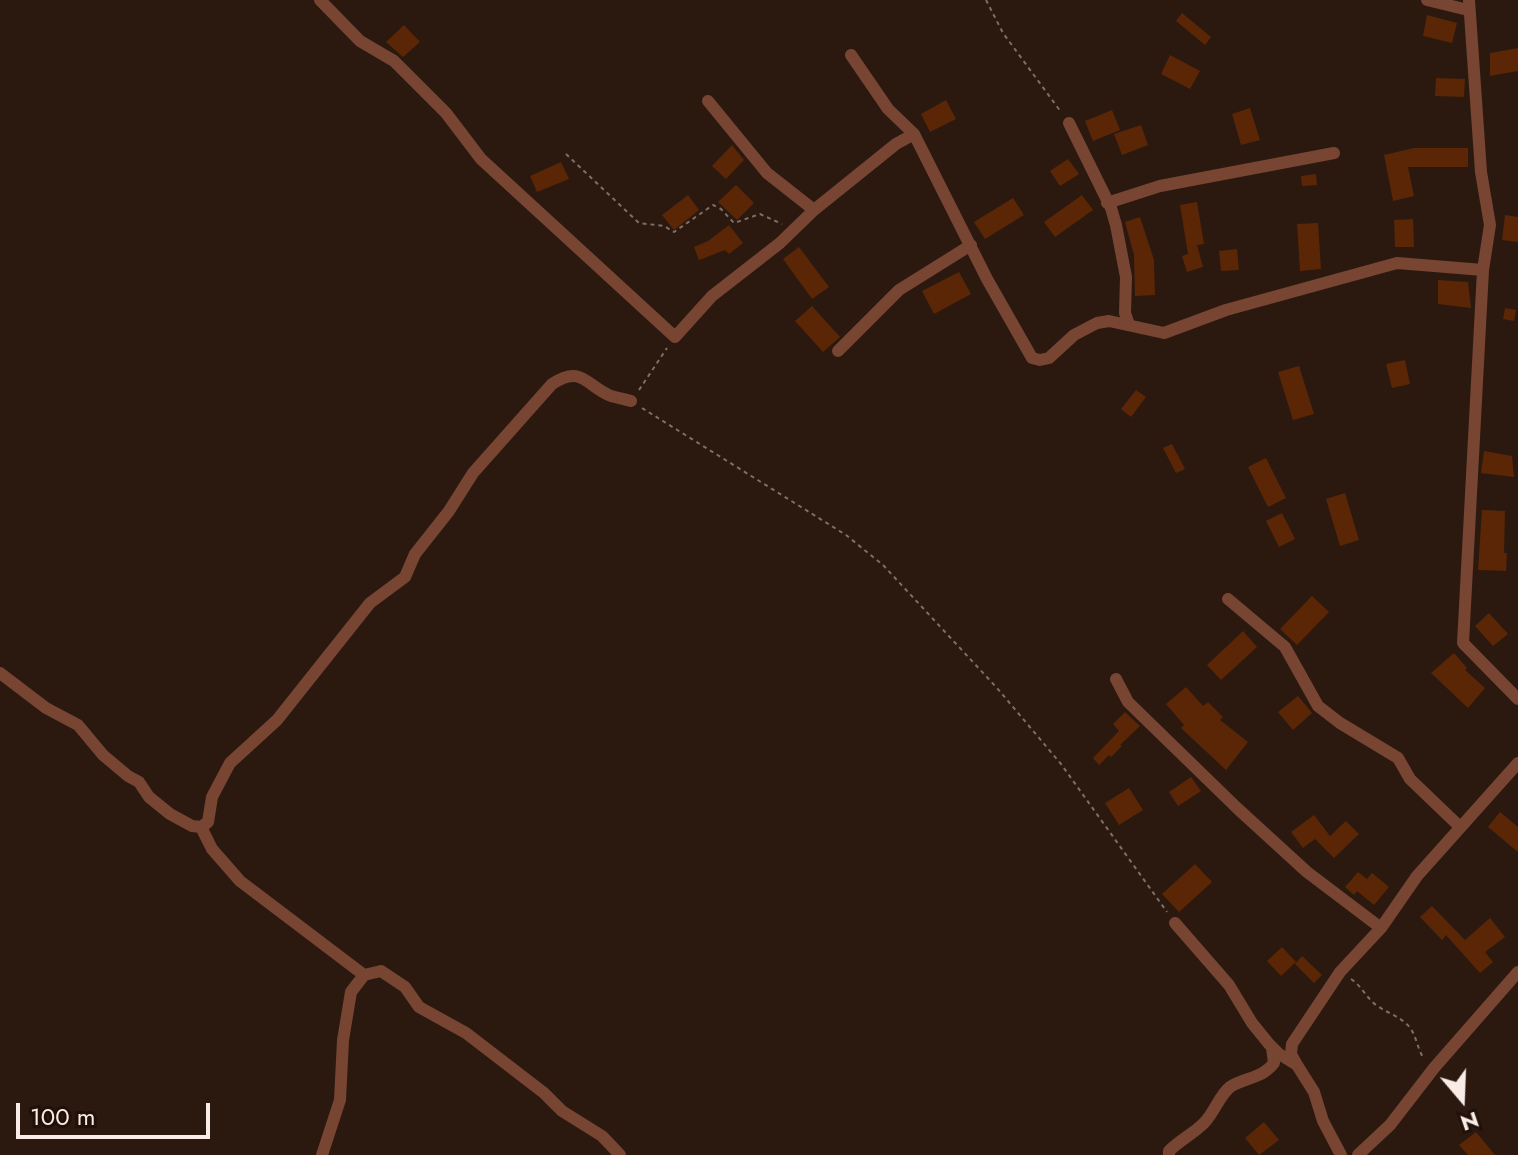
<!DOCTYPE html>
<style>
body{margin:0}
#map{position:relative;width:1518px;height:1155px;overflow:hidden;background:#2b1910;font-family:Jost,sans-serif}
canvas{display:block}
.north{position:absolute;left:1422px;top:1059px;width:80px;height:80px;-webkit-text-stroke:6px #211008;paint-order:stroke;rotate:161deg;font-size:22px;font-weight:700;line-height:32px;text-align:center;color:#f9ece6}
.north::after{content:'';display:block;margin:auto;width:28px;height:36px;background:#f9ece6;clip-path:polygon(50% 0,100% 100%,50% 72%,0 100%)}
.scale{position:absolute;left:16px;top:1103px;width:194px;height:36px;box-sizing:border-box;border:4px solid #f9ece6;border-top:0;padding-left:10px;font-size:24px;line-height:28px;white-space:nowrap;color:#f9ece6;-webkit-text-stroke:6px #211008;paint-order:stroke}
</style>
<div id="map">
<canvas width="1518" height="1155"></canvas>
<div class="north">N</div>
<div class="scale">100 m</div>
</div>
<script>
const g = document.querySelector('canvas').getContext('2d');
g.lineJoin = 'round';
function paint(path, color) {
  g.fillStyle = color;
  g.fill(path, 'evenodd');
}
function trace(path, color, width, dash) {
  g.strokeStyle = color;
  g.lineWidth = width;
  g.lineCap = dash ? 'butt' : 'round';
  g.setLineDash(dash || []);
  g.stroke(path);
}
const building = new Path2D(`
 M 1182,13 L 1211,37 L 1205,45 L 1176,21 Z
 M 1427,15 L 1457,23 L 1452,43 L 1423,36 Z
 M 404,25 L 420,42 L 403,57 L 386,42 Z
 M 1518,48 L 1518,71 L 1490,76 L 1490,53 Z
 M 1170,55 L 1200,71 L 1190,89 L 1161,74 Z
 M 1436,78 L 1465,79 L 1464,97 L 1435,96 Z
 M 946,100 L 956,119 L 930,132 L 921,114 Z
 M 1250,108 L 1260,140 L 1241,145 L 1232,114 Z
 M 1112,110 L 1120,130 L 1093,141 L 1085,121 Z
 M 1141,125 L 1148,145 L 1122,155 L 1114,134 Z
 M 732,145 L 744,160 L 726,179 L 712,166 Z
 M 1414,148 L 1468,148 L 1468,167 L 1408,167 L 1414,196 L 1393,201 L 1384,155 Z
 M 1068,159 L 1079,174 L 1060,186 L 1050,171 Z
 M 561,162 L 569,179 L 537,192 L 530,176 Z
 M 1316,174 L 1317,185 L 1302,186 L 1301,176 Z
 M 736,185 L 754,203 L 737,220 L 718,202 Z
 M 688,195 L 699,210 L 674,230 L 662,215 Z
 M 1082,195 L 1093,210 L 1055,237 L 1044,222 Z
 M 1013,198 L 1024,215 L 985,239 L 974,222 Z
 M 1197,202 L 1204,244 L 1197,245 L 1203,267 L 1187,272 L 1182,256 L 1188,254 L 1180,205 Z
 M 1505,215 L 1518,217 L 1518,242 L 1502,240 Z
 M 1140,217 L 1154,260 L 1155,295 L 1135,296 L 1134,255 L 1125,222 Z
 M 1413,219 L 1414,247 L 1395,247 L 1394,220 Z
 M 1318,223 L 1321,269 L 1300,271 L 1297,224 Z
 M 729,225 L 743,243 L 729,254 L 725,250 L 699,260 L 694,247 L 708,241 Z
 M 799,247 L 829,287 L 812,299 L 783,259 Z
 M 1237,249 L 1239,270 L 1221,271 L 1219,251 Z
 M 959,272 L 971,294 L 934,314 L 922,291 Z
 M 1438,280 L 1468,282 L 1471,308 L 1438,304 Z
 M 812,306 L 840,337 L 823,352 L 795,321 Z
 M 1505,308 L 1516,310 L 1514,321 L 1503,319 Z
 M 1405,360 L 1410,384 L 1392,388 L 1386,364 Z
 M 1299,366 L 1314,414 L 1293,420 L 1278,372 Z
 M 1136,390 L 1146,397 L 1131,417 L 1121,409 Z
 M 1172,444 L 1185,469 L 1176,473 L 1163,448 Z
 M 1484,451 L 1512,456 L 1514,477 L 1481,473 Z
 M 1266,458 L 1286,498 L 1268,507 L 1248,467 Z
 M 1345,493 L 1359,540 L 1340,546 L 1326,499 Z
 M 1482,510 L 1505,511 L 1504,553 L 1507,553 L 1506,571 L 1478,570 Z
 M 1282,513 L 1295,539 L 1279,547 L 1266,521 Z
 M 1312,596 L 1329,612 L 1297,645 L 1280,629 Z
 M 1489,613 L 1508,634 L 1493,646 L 1475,626 Z
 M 1243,631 L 1257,647 L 1221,680 L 1207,665 Z
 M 1454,653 L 1467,668 L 1465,670 L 1485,688 L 1468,708 L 1431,673 Z
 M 1186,687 L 1203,706 L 1208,702 L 1223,717 L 1220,720 L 1248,742 L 1226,770 L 1181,728 L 1184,725 L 1166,704 Z
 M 1298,696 L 1312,713 L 1293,730 L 1278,712 Z
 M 1125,712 L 1140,726 L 1120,745 L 1122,746 L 1111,757 L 1109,755 L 1099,765 L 1093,758 L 1119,731 L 1113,724 Z
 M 1191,777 L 1201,791 L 1178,806 L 1169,792 Z
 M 1129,788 L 1143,810 L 1119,825 L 1105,803 Z
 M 1500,812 L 1518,827 L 1518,852 L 1488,827 Z
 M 1314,815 L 1330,836 L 1346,821 L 1359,834 L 1334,858 L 1315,839 L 1303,848 L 1291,832 Z
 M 1195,864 L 1212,882 L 1179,912 L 1162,894 Z
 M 1358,872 L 1367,879 L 1372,873 L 1389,887 L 1374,905 L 1357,891 L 1354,895 L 1345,887 Z
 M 1432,906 L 1465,940 L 1490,918 L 1505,937 L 1485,952 L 1493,962 L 1480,973 L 1446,935 L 1442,940 L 1420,917 Z
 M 1282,947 L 1296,962 L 1281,976 L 1267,961 Z
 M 1302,956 L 1322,975 L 1314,983 L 1295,964 Z
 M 1264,1122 L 1279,1140 L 1259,1155 L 1245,1138 Z
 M 1476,1132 L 1495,1155 L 1468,1155 L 1459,1145 Z`);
const path = new Path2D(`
 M 986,0 L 1003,33 L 1061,112
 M 566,154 L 639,223 L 664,226 L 674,232 L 713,205 L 721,209 L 734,223 L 760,214 L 782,224
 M 639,390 L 667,348
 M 642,408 L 846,535 L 883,565 L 997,688 L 1061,764 L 1167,912
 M 1351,979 C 1363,987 1367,1000 1379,1007 C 1391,1015 1402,1017 1411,1029 C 1417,1039 1418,1050 1424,1059`);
const minor = new Path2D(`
 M 320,0 L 360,41 L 394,61 L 446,113 L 481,159 L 675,337 L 712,296 L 780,243 L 814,210
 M 1427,0 L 1468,10
 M 1469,0 L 1481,172 L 1490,225 L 1483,270 L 1463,643 L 1518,699
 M 851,55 L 888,109 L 914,134
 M 708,101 L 767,173 L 814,210 L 896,144 L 914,134 L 987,279 L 1032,358 L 1040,360 L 1049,358 L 1074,335 L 1097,323 L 1109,321 L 1164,333 L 1226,310 L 1397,263 L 1483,270
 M 1069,123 L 1111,208 L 1116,225 L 1126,277 L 1125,313 L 1129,325
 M 1107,203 L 1160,186 L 1334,153
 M 838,351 L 899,290 L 971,245
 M 1228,599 L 1285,647 L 1318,706 L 1340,723 L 1398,758 L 1410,779 L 1459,826
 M 0,673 L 46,708 L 78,725 L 103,755 L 128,776 L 139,782 L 149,797 L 170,814 L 192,826 L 201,827 L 208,822 L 212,797 L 230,763 L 277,720 L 370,603 L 405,577 L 415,554 L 449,511 L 473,473 L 552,384 C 582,364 586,386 611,396 C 618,398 625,399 631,401
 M 1116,679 L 1128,702 L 1237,808 L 1307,872 L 1381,928
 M 201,827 L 212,849 L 240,881 L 364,975
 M 1175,923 L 1229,985 L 1252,1023 L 1269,1044 L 1279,1054 L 1297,1065 L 1314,1092 L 1323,1121 L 1341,1155
 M 1297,1065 L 1291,1054 L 1292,1044 L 1340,972 L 1381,928 L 1417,876 L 1518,763
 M 322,1155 L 340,1100 L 343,1040 L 351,992 L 364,975 L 381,971 L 405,987 L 419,1007 L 466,1033 L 544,1093 L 562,1111 L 602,1136 L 620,1155
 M 1169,1155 L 1169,1151 C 1180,1140 1193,1134 1204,1123 C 1214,1113 1219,1096 1230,1087 C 1245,1077 1262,1079 1274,1063 L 1272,1048
 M 1358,1155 L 1390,1125 L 1434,1068 L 1518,972`);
paint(building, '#5a2606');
trace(path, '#7e6e66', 2, [4, 4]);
trace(minor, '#774532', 12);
</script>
